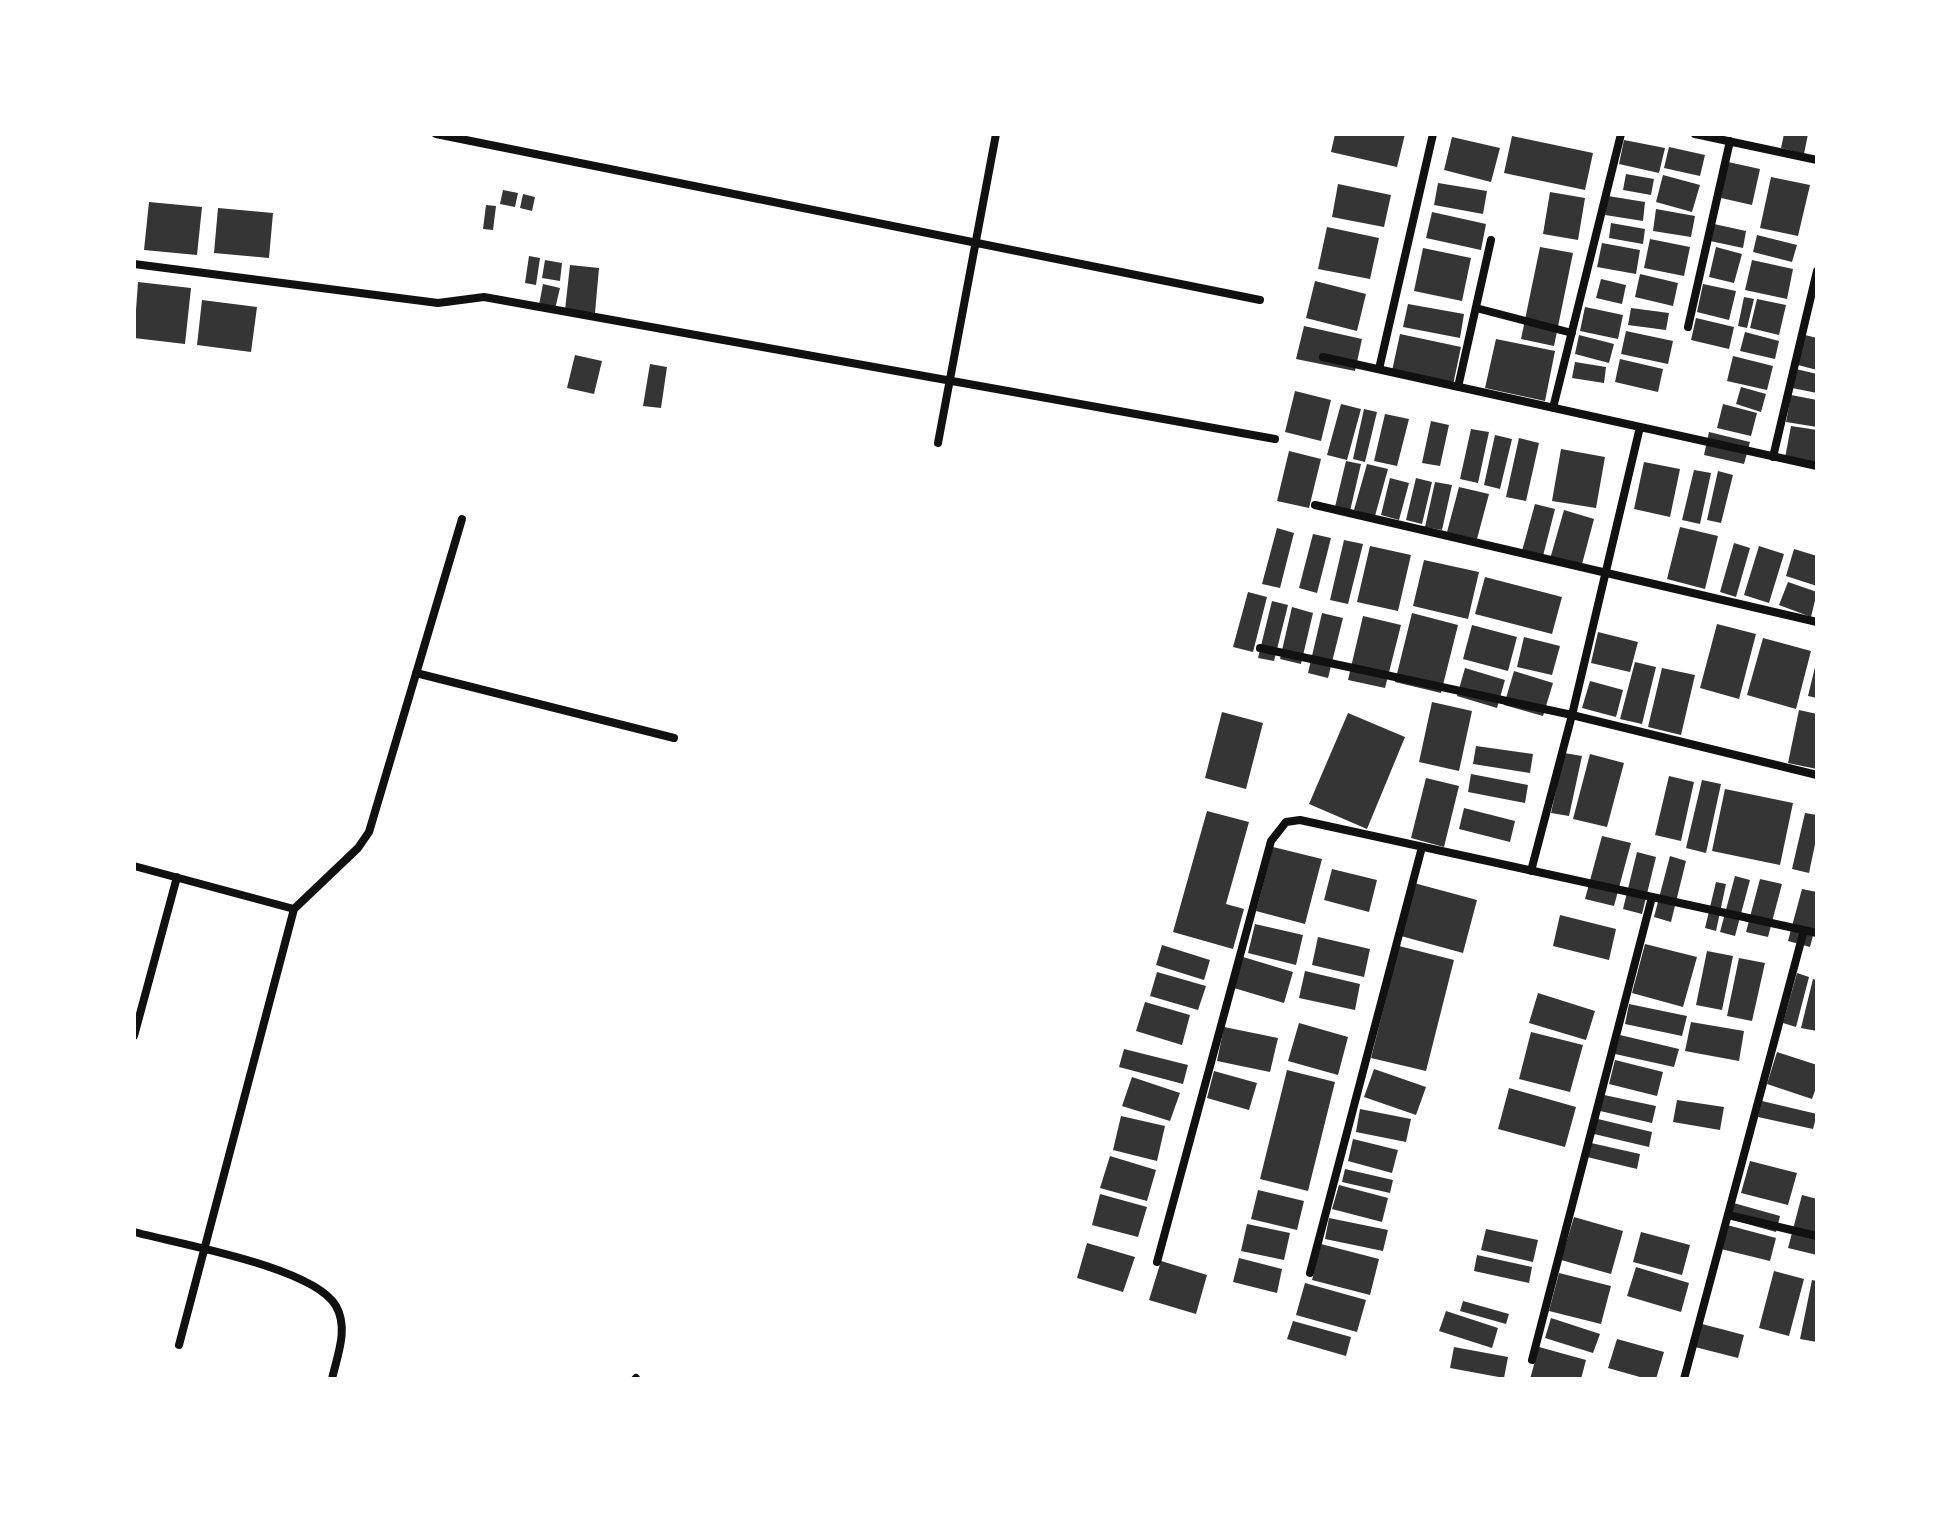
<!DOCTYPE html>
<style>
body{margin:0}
#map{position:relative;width:1951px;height:1513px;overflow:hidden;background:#fff;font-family:"IBM Plex Sans",sans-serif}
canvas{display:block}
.frame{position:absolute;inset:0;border:136px solid #fff;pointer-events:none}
</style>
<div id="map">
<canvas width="1951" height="1513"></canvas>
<div class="frame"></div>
</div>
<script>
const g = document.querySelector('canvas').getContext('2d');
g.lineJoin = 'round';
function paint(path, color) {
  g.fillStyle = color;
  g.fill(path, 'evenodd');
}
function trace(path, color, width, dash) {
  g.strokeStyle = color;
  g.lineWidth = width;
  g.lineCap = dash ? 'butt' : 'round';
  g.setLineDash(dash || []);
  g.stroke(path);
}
const building = new Path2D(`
 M 1335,134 L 1405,134 L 1397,167 L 1331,152 Z
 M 1784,134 L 1808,134 L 1804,154 L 1781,148 Z
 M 1512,136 L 1593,153 L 1585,190 L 1504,173 Z
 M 1452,137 L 1500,148 L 1491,182 L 1444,170 Z
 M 1624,140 L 1665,148 L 1659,173 L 1619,164 Z
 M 1669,147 L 1705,155 L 1700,176 L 1664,168 Z
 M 1728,162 L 1760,169 L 1752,205 L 1721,198 Z
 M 1626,174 L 1654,179 L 1651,195 L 1623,190 Z
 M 1663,175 L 1700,185 L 1692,212 L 1656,202 Z
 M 1771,177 L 1810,185 L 1798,236 L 1760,228 Z
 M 1438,183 L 1487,191 L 1483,214 L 1434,205 Z
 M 1338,184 L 1391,195 L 1384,227 L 1332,217 Z
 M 503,190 L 518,193 L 515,207 L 500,204 Z
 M 1550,192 L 1585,198 L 1578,240 L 1543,234 Z
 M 523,194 L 535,197 L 532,211 L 520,208 Z
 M 1608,196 L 1645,202 L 1643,221 L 1605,215 Z
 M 149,202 L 202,207 L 197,255 L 144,250 Z
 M 486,205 L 496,206 L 493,230 L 483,229 Z
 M 218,208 L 273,213 L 269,258 L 214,253 Z
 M 1656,209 L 1695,216 L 1691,237 L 1653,231 Z
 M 1432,212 L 1486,224 L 1481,250 L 1426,238 Z
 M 1611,223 L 1645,229 L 1643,244 L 1609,238 Z
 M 1714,224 L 1746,231 L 1743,248 L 1710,241 Z
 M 1327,227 L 1379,238 L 1370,279 L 1318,269 Z
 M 1757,235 L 1797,245 L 1792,262 L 1753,252 Z
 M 1650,239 L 1690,247 L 1684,276 L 1644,268 Z
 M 1602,243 L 1640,250 L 1636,274 L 1597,267 Z
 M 1540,247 L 1573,253 L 1554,346 L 1521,339 Z
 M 1716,247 L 1742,254 L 1734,283 L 1709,277 Z
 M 1423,248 L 1471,258 L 1462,301 L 1414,291 Z
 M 529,256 L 540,258 L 536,285 L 525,283 Z
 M 545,260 L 562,263 L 560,281 L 542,278 Z
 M 1752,260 L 1793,269 L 1787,299 L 1745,290 Z
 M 570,265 L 599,268 L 595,313 L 565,310 Z
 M 1640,274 L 1678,283 L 1673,306 L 1635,297 Z
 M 1601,279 L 1626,285 L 1622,304 L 1596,298 Z
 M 1315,281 L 1366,294 L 1357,331 L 1306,318 Z
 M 138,282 L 191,288 L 185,344 L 134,338 Z
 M 543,284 L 560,288 L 555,309 L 539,305 Z
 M 1703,284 L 1736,291 L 1729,320 L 1697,312 Z
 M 1744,297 L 1754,299 L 1747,328 L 1738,326 Z
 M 1757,299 L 1786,305 L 1779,335 L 1750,328 Z
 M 202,300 L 257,307 L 251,352 L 197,345 Z
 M 1408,304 L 1464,314 L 1460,338 L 1403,327 Z
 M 1585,307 L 1623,315 L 1618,339 L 1580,331 Z
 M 1631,308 L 1669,313 L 1666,330 L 1628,325 Z
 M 1696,318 L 1734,327 L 1729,349 L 1691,340 Z
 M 1304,326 L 1362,339 L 1355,371 L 1296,359 Z
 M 1626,331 L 1673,341 L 1668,364 L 1621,354 Z
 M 1745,332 L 1779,341 L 1775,359 L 1740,351 Z
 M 1400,334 L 1461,347 L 1453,385 L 1392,371 Z
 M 1579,335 L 1614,344 L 1609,363 L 1575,354 Z
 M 1805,335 L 1817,338 L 1817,370 L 1798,365 Z
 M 1496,339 L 1555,351 L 1545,401 L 1485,388 Z
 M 575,355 L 602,361 L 594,394 L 567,388 Z
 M 1733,356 L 1773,366 L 1767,390 L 1727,381 Z
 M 1620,359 L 1663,369 L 1658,392 L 1615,382 Z
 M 1575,362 L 1606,367 L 1604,383 L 1572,378 Z
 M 650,364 L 667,367 L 661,408 L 643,406 Z
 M 1796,369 L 1817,374 L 1817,393 L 1792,388 Z
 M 1741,387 L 1766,394 L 1761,412 L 1736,404 Z
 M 1295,391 L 1331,400 L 1321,441 L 1285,432 Z
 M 1791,395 L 1817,400 L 1817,427 L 1786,422 Z
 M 1341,404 L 1361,409 L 1347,460 L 1327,455 Z
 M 1723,404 L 1757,413 L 1751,436 L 1717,428 Z
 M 1364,409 L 1377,412 L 1365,462 L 1353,459 Z
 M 1385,414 L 1409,419 L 1397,466 L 1374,461 Z
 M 1431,421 L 1449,425 L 1440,466 L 1422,463 Z
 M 1791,426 L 1817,430 L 1817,464 L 1785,458 Z
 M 1471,429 L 1489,432 L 1478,483 L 1460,479 Z
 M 1709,432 L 1750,442 L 1744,464 L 1704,455 Z
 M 1495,435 L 1512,439 L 1500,489 L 1484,485 Z
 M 1519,438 L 1539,443 L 1526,501 L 1506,497 Z
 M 1561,449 L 1605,457 L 1596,508 L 1552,501 Z
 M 1289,451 L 1321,459 L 1309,508 L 1277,501 Z
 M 1346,461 L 1361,464 L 1350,511 L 1335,507 Z
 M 1644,462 L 1680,469 L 1670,517 L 1634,509 Z
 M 1367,464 L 1388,469 L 1375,516 L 1354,510 Z
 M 1694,470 L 1711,473 L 1700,524 L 1682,520 Z
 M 1718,471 L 1733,475 L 1721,523 L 1707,520 Z
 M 1390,478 L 1409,483 L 1399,520 L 1381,515 Z
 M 1416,478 L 1432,482 L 1422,524 L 1406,520 Z
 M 1435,482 L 1452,485 L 1442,530 L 1425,527 Z
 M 1459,487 L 1489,494 L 1477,539 L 1447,532 Z
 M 1535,504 L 1555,509 L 1543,556 L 1522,551 Z
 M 1564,510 L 1594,519 L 1581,568 L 1550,559 Z
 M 1680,527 L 1718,536 L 1705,589 L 1667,579 Z
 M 1277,528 L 1294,533 L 1280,588 L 1262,584 Z
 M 1313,534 L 1331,538 L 1317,593 L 1299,588 Z
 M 1344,540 L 1363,544 L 1348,604 L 1330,600 Z
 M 1734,543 L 1750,548 L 1736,597 L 1720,592 Z
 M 1370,546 L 1411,555 L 1398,611 L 1357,602 Z
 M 1759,546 L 1784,554 L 1769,603 L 1744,595 Z
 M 1794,549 L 1817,556 L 1817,586 L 1786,576 Z
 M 1424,560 L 1479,572 L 1468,619 L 1413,606 Z
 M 1485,577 L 1562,597 L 1552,634 L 1475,614 Z
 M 1788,582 L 1817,592 L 1811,617 L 1779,605 Z
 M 1248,592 L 1267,597 L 1253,652 L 1233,647 Z
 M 1272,601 L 1288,605 L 1274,661 L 1258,658 Z
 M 1292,607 L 1313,613 L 1301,664 L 1280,659 Z
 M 1322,613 L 1343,618 L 1328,678 L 1308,673 Z
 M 1412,613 L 1458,625 L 1441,693 L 1395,682 Z
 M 1363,616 L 1401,625 L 1385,688 L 1348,680 Z
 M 1717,624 L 1756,634 L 1739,699 L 1700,688 Z
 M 1472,625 L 1517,637 L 1508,671 L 1463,659 Z
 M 1598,632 L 1638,642 L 1630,672 L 1591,663 Z
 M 1524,637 L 1560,646 L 1552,675 L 1517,667 Z
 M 1763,638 L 1811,651 L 1796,709 L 1747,695 Z
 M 1635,662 L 1656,667 L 1642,724 L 1620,719 Z
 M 1816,663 L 1817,663 L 1817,698 L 1808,696 Z
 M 1465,668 L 1505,680 L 1497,708 L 1457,696 Z
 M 1662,668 L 1695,675 L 1681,735 L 1648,727 Z
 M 1514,671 L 1553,683 L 1543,716 L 1504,705 Z
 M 1590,681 L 1623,690 L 1616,717 L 1582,708 Z
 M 1432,702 L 1472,711 L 1459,771 L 1419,762 Z
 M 1799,710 L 1817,714 L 1817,769 L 1788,763 Z
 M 1222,712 L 1263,723 L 1246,789 L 1205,778 Z
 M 1348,713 L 1405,737 L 1367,829 L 1309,804 Z
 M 1476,746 L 1533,754 L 1530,773 L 1473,764 Z
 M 1564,753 L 1582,756 L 1569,816 L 1551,813 Z
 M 1590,754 L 1624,763 L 1607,827 L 1573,819 Z
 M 1471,774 L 1528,785 L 1525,803 L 1468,792 Z
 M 1669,776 L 1694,782 L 1681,841 L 1655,835 Z
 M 1426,778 L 1459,786 L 1444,847 L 1411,838 Z
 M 1702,780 L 1721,784 L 1706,853 L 1686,848 Z
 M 1725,789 L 1793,803 L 1780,865 L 1712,851 Z
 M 1464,808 L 1515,821 L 1510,842 L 1459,829 Z
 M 1207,811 L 1249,822 L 1226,904 L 1244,909 L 1233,949 L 1173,932 Z
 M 1805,813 L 1817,815 L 1817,835 L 1809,873 L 1792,869 Z
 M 1602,836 L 1631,843 L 1614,906 L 1585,899 Z
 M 1273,847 L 1322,859 L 1305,924 L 1256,911 Z
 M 1637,852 L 1656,857 L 1642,914 L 1623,909 Z
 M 1670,856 L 1686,861 L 1671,922 L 1654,917 Z
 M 1332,869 L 1377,880 L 1369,912 L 1324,900 Z
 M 1735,876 L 1750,880 L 1735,936 L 1720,932 Z
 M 1760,879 L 1782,884 L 1768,937 L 1746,932 Z
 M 1716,882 L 1726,884 L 1716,931 L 1705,928 Z
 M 1414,883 L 1477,900 L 1463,953 L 1401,936 Z
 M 1802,889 L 1817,892 L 1817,920 L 1810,947 L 1788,941 Z
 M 1560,915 L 1616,929 L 1609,960 L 1553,946 Z
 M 1255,924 L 1303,935 L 1296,965 L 1248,953 Z
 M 1318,937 L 1370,949 L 1364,977 L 1312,965 Z
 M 1645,944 L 1697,957 L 1683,1007 L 1632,993 Z
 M 1162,945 L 1210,960 L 1204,980 L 1156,965 Z
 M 1399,946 L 1454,960 L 1426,1071 L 1371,1058 Z
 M 1707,951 L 1733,956 L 1722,1010 L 1696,1005 Z
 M 1243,957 L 1293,972 L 1284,1003 L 1234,988 Z
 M 1739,958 L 1765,963 L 1752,1021 L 1727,1016 Z
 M 1305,971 L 1360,984 L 1355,1010 L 1299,998 Z
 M 1157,972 L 1206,986 L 1198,1010 L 1150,996 Z
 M 1797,973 L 1809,977 L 1796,1027 L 1783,1023 Z
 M 1813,979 L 1817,980 L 1817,1031 L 1801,1028 Z
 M 1538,993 L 1595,1011 L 1586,1040 L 1529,1023 Z
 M 1145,1002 L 1190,1015 L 1182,1045 L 1136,1031 Z
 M 1629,1004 L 1687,1016 L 1682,1036 L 1625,1024 Z
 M 1691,1022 L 1744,1031 L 1739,1061 L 1685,1051 Z
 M 1299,1023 L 1348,1037 L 1338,1075 L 1288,1061 Z
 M 1224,1027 L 1278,1038 L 1270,1072 L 1217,1061 Z
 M 1531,1032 L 1583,1045 L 1570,1092 L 1519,1079 Z
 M 1620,1035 L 1679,1049 L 1674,1067 L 1615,1054 Z
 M 1124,1049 L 1188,1065 L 1183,1084 L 1119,1067 Z
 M 1777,1052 L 1817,1065 L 1817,1085 L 1812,1099 L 1767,1084 Z
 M 1615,1060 L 1663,1072 L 1657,1096 L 1609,1084 Z
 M 1374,1069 L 1426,1087 L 1416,1115 L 1364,1097 Z
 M 1287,1070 L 1335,1082 L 1308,1191 L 1260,1179 Z
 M 1214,1071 L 1257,1083 L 1249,1110 L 1207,1098 Z
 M 1132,1077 L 1180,1093 L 1170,1121 L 1122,1106 Z
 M 1509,1088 L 1576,1107 L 1565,1147 L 1498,1129 Z
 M 1604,1095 L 1656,1106 L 1652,1123 L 1600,1111 Z
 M 1677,1100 L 1724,1107 L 1720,1130 L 1673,1122 Z
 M 1762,1101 L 1817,1114 L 1813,1129 L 1758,1117 Z
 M 1360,1109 L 1411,1119 L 1406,1142 L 1356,1132 Z
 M 1121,1116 L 1165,1126 L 1157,1161 L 1113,1150 Z
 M 1598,1119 L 1652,1132 L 1649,1147 L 1594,1134 Z
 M 1353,1139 L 1398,1150 L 1392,1173 L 1348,1161 Z
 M 1591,1143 L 1640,1154 L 1637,1169 L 1587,1157 Z
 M 1110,1156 L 1156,1170 L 1147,1201 L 1100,1188 Z
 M 1750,1161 L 1797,1173 L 1788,1205 L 1741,1193 Z
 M 1345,1169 L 1393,1180 L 1390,1193 L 1342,1182 Z
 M 1339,1185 L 1388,1198 L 1382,1222 L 1332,1209 Z
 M 1258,1190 L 1304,1201 L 1297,1230 L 1251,1219 Z
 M 1100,1194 L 1147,1207 L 1138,1237 L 1092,1225 Z
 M 1802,1195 L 1817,1199 L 1817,1255 L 1788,1248 Z
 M 1730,1202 L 1780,1216 L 1776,1232 L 1726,1218 Z
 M 1574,1217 L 1623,1231 L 1611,1274 L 1561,1260 Z
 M 1329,1218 L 1388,1230 L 1383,1251 L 1325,1239 Z
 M 1247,1224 L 1290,1233 L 1284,1260 L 1241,1251 Z
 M 1727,1225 L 1776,1238 L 1770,1261 L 1721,1249 Z
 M 1486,1229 L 1538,1240 L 1533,1262 L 1481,1250 Z
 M 1641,1232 L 1690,1245 L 1682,1275 L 1633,1262 Z
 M 1087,1243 L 1135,1257 L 1123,1292 L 1077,1278 Z
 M 1321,1244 L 1379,1259 L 1370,1295 L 1312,1280 Z
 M 1477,1255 L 1532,1267 L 1529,1283 L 1474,1271 Z
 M 1239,1258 L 1282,1269 L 1277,1293 L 1233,1282 Z
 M 1161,1261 L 1207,1275 L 1196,1314 L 1149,1300 Z
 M 1636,1267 L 1689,1283 L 1681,1312 L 1627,1296 Z
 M 1774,1271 L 1804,1279 L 1789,1336 L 1759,1328 Z
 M 1559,1273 L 1611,1286 L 1601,1324 L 1549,1311 Z
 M 1812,1280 L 1817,1281 L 1817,1342 L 1800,1339 Z
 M 1305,1283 L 1366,1300 L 1357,1332 L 1296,1315 Z
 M 1463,1301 L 1509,1314 L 1506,1324 L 1460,1311 Z
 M 1446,1311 L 1498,1328 L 1492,1348 L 1439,1331 Z
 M 1551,1318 L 1600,1334 L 1593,1353 L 1545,1338 Z
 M 1293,1321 L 1351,1337 L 1346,1356 L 1287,1339 Z
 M 1702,1324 L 1744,1335 L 1738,1358 L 1695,1347 Z
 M 1617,1339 L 1664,1352 L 1656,1379 L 1647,1379 L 1608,1368 Z
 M 1454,1347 L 1508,1357 L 1504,1378 L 1450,1368 Z
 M 1539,1347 L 1586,1360 L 1581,1379 L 1530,1379 Z`);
const minor = new Path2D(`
 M 436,134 L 1260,300
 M 1695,134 L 1817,160
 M 134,264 L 438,303 L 484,297 L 1275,439
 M 1476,308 L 1572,333
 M 1688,327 L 1730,141
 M 1323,357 L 1817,466
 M 1379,369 L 1433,134
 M 1458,387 L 1491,240
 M 1553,408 L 1621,134
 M 938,443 L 996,134
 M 1773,457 L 1817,271
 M 1315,505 L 1817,622
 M 1260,648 L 1572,715 L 1817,775
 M 416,673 L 674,738
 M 134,866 L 294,909
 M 1531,871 L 1572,715 L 1640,427
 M 134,1036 L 177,877
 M 1728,1215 L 1817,1236
 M 134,1232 C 179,1244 314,1267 336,1306 C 349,1329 337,1356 332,1379
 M 1157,1262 L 1271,841 L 1286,822 L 1300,820 L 1817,933
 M 1310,1273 L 1422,847
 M 179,1345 L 294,909 L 358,848 L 369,832 L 462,519
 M 1532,1360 L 1652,897
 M 635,1379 L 636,1378
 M 1684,1379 L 1804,930`);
paint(building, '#353535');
trace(minor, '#111', 8);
</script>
